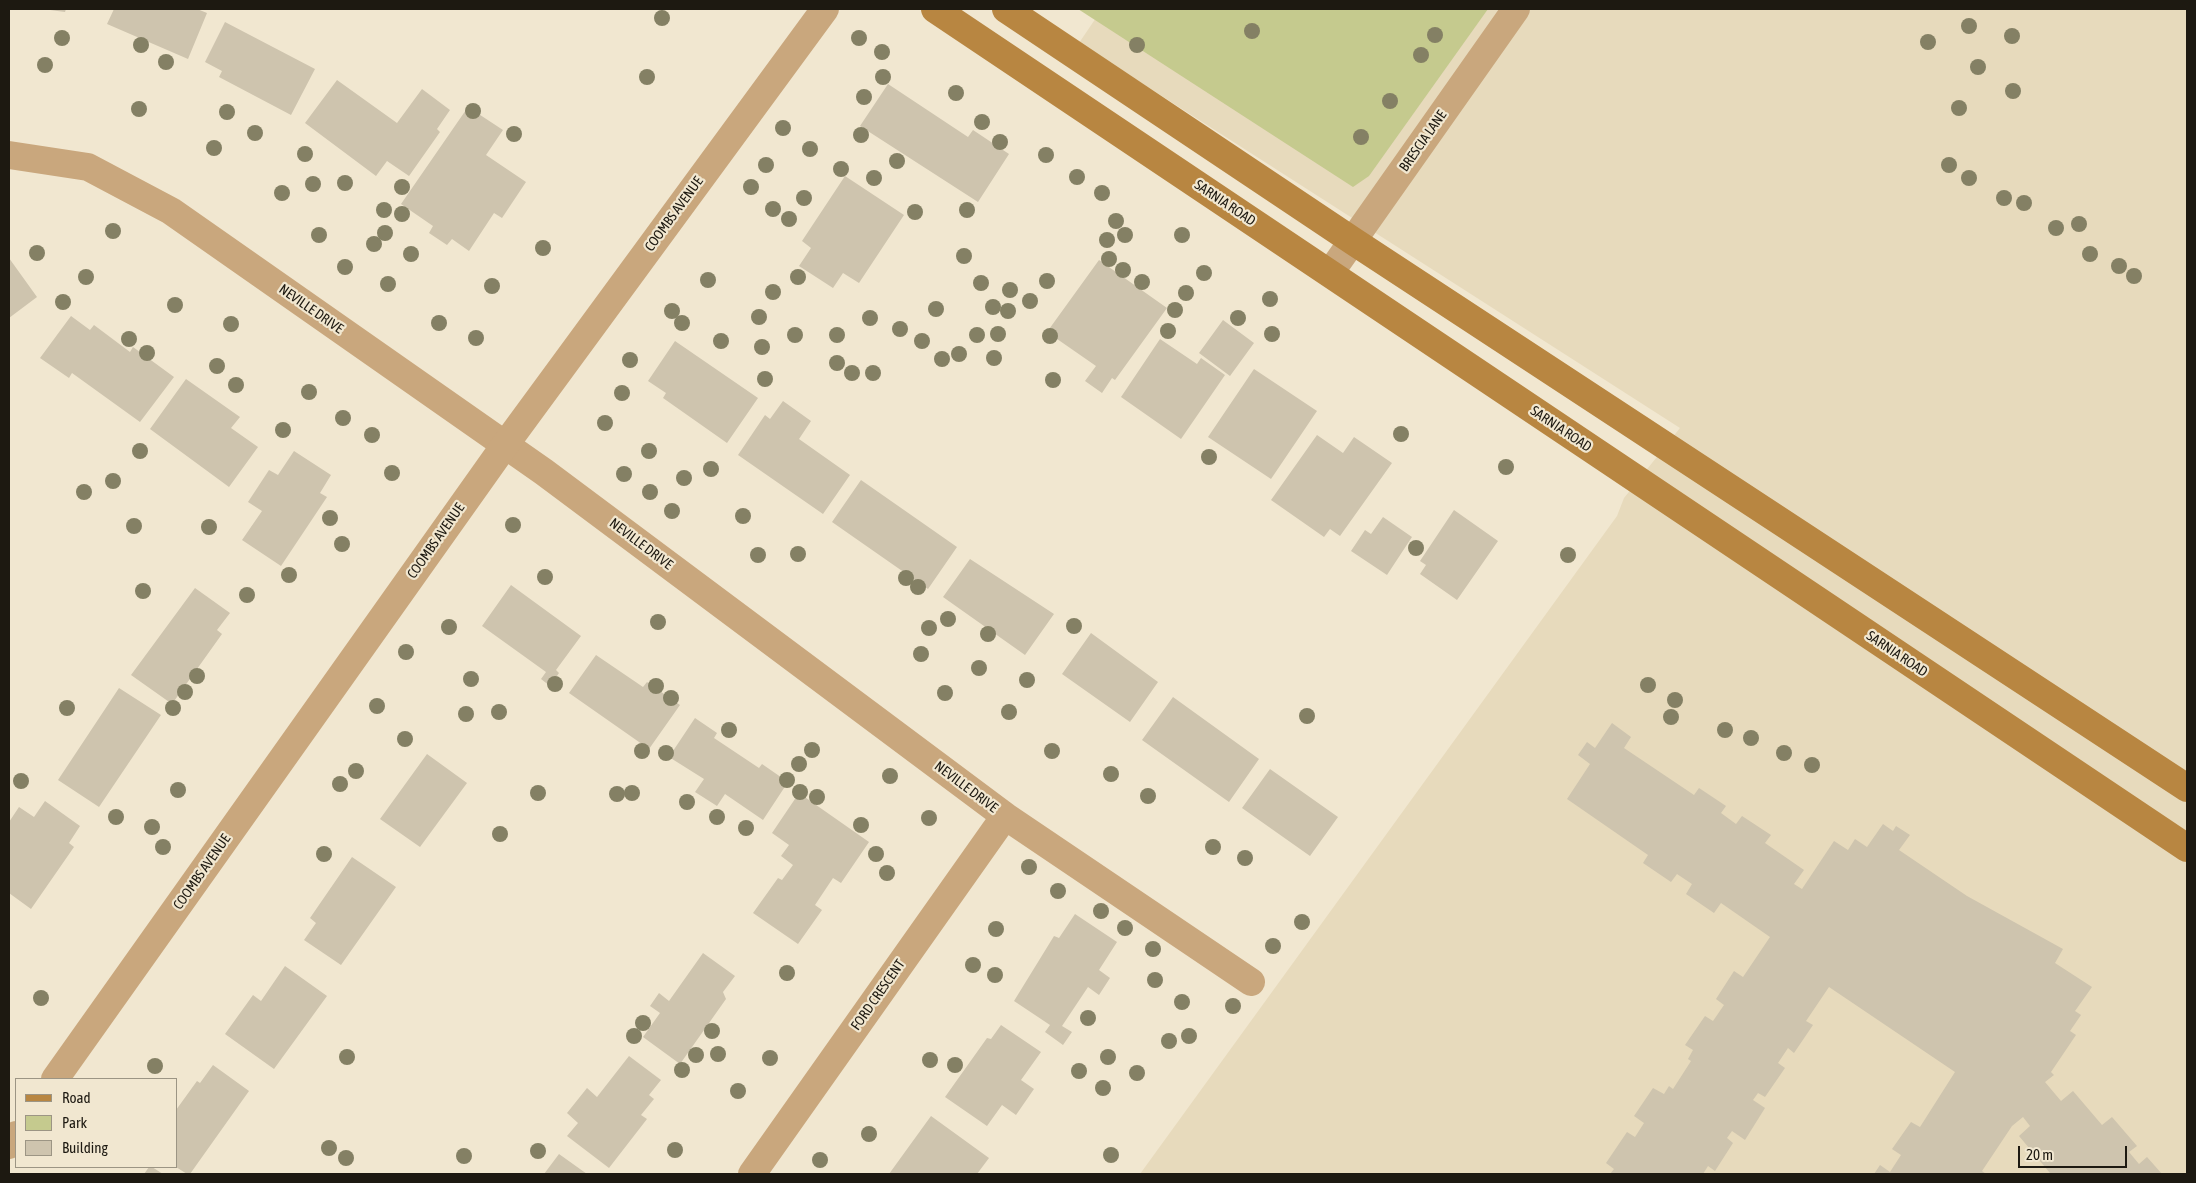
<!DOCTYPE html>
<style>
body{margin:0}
#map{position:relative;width:2196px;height:1183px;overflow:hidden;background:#f1e7d0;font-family:"Asap Condensed",sans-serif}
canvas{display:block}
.frame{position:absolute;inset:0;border:10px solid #1d1911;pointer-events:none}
.legend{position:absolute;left:15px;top:1078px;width:162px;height:90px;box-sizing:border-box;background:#f1e7d0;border:1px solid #9c9584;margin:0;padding:6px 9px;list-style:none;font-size:15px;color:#1d1911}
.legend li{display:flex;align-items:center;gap:10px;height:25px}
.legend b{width:25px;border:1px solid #9c9584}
.scale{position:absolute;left:2018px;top:1146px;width:109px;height:22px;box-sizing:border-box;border:2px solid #1d1911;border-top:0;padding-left:6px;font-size:15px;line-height:18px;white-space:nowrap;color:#1d1911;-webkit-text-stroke:4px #f1e7d0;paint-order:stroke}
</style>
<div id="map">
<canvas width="2196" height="1183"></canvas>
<div class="frame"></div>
<ul class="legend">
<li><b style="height:6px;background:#b88641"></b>Road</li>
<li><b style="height:14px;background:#c5ca8e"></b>Park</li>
<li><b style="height:14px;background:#cec4ae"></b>Building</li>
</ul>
<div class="scale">20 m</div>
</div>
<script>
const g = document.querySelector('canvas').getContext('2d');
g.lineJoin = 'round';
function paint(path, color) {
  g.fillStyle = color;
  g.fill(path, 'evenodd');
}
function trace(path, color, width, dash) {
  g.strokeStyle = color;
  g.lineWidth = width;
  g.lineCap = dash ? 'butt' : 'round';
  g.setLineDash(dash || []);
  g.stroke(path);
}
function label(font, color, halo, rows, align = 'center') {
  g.font = font + ' "Asap Condensed",sans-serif';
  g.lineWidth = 4.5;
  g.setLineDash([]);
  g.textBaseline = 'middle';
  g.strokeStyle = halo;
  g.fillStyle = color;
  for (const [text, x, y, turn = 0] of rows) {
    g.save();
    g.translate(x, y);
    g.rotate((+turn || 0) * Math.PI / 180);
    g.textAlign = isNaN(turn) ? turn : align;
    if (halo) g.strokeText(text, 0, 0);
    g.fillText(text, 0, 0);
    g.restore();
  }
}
const built = new Path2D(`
 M 1102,9 L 2187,9 L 2187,1174 L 1140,1174 L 1617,516 L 1624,498 L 1680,428 L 1079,43 Z`);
const green = new Path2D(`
 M 1078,9 L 1488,9 L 1369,176 L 1353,187 Z`);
const building = new Path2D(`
 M 43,9 L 66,9 L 65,12 Z
 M 114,9 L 197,9 L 207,13 L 188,59 L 107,24 Z
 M 225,22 L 315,69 L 291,115 L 219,77 L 222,71 L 205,62 Z
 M 337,80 L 397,123 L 422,89 L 450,110 L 437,129 L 440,132 L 409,176 L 387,161 L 376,176 L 305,123 Z
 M 888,84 L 968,137 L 973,130 L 1009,154 L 978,202 L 860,126 Z
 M 468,107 L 503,130 L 486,155 L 526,182 L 502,218 L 494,213 L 469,251 L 452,239 L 447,245 L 429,233 L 433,226 L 401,204 Z
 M 845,176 L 904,215 L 859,283 L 843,273 L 833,288 L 799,266 L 811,248 L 802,241 Z
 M 9,258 L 37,297 L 9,318 Z
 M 1099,260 L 1167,308 L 1115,380 L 1112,378 L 1102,393 L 1085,381 L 1096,366 L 1047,332 Z
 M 71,316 L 90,330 L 94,325 L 130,352 L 133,347 L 174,377 L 140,422 L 72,373 L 69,378 L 40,358 Z
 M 1223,320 L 1254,343 L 1230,376 L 1199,353 Z
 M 1160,339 L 1197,364 L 1201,358 L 1225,375 L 1181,439 L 1121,397 Z
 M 675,341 L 758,398 L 727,443 L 663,398 L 666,393 L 648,381 Z
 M 1254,369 L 1317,411 L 1271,479 L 1208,437 Z
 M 186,379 L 240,417 L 231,428 L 258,447 L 229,487 L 150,429 Z
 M 783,401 L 811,421 L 799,439 L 850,475 L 823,514 L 738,455 L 765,415 L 770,419 Z
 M 1317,435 L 1343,453 L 1354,437 L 1392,463 L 1340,536 L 1330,529 L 1324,537 L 1271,500 Z
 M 294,451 L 331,475 L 320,493 L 327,497 L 281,566 L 242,540 L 262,511 L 248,502 L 269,470 L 278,475 Z
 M 861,480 L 957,547 L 928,589 L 832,522 Z
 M 1454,510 L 1498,541 L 1457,600 L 1420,574 L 1426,565 L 1420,561 Z
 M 1383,517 L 1412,537 L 1387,575 L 1351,551 L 1365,530 L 1371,534 Z
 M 970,559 L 1054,614 L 1025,655 L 943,597 Z
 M 511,585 L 581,636 L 556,670 L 559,673 L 550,686 L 541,679 L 546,672 L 482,626 Z
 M 195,588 L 230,613 L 217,630 L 222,634 L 172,704 L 131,675 Z
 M 1091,633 L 1158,682 L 1130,722 L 1062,674 Z
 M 596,655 L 643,687 L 647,682 L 680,705 L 649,749 L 569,693 Z
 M 119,688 L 161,715 L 99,807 L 58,780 Z
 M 1173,697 L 1259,759 L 1229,802 L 1142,740 Z
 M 695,718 L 717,733 L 714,738 L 759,768 L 762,764 L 788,782 L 763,820 L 725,794 L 717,806 L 695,792 L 704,779 L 669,757 Z
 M 1612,723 L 1631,737 L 1624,748 L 1694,795 L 1699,788 L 1726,806 L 1721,813 L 1736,824 L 1742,816 L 1771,835 L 1765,843 L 1804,870 L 1794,884 L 1802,889 L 1834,841 L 1848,850 L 1855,839 L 1867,847 L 1883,824 L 1893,831 L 1896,826 L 1910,835 L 1899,850 L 1967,896 L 2063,949 L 2055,963 L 2092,987 L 2075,1011 L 2081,1015 L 2070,1031 L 2076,1035 L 2051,1072 L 2054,1075 L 2045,1082 L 2061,1101 L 2073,1091 L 2102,1125 L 2112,1117 L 2137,1146 L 2129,1152 L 2139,1164 L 2147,1157 L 2162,1174 L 2048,1174 L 2050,1173 L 2019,1136 L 2030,1126 L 2023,1117 L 2012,1126 L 1982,1171 L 1986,1174 L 1874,1174 L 1880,1165 L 1890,1172 L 1901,1155 L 1892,1149 L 1911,1122 L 1920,1127 L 1955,1072 L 1829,987 L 1806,1021 L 1813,1025 L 1794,1053 L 1788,1048 L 1778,1063 L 1785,1068 L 1765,1097 L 1758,1093 L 1753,1100 L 1765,1108 L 1745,1140 L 1732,1131 L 1727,1138 L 1733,1143 L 1715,1171 L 1708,1166 L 1703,1174 L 1610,1174 L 1614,1169 L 1606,1163 L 1627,1132 L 1635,1137 L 1644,1123 L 1634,1116 L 1653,1088 L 1664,1094 L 1669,1086 L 1673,1089 L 1691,1061 L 1688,1059 L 1693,1050 L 1685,1045 L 1705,1016 L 1713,1021 L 1724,1005 L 1716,999 L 1734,971 L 1743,977 L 1770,937 L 1721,903 L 1714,913 L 1686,894 L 1692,884 L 1677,874 L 1671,882 L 1643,863 L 1648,855 L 1567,799 L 1590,764 L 1578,755 L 1587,742 L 1595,748 Z
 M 427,754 L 467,783 L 420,847 L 380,819 Z
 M 1270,769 L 1338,817 L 1310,856 L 1242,808 Z
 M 799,793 L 869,842 L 841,883 L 833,878 L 815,905 L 822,910 L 798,944 L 753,913 L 778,878 L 782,880 L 793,865 L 781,856 L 789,845 L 772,833 Z
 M 45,801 L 80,826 L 69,843 L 74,847 L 31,909 L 9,893 L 9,822 L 19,807 L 34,817 Z
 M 352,857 L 396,887 L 341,965 L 304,940 L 316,923 L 310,918 Z
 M 1075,914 L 1117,942 L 1099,970 L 1110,978 L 1099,995 L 1088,987 L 1062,1026 L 1072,1032 L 1063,1045 L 1045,1032 L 1050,1025 L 1014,1001 L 1054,936 L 1059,938 Z
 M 703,953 L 735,976 L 723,992 L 726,999 L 680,1064 L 643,1037 L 660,1013 L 650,1006 L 659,993 L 669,1001 Z
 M 285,966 L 327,996 L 274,1069 L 225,1034 L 253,995 L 261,1001 Z
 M 1001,1025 L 1041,1052 L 1021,1080 L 1034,1089 L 1016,1115 L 1002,1105 L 987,1126 L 945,1097 L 987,1038 L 991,1039 Z
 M 629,1056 L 661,1080 L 649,1095 L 654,1099 L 641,1115 L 647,1119 L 609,1168 L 567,1136 L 578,1123 L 567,1113 L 587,1088 L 597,1097 Z
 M 213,1065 L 249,1091 L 190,1174 L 187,1174 L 176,1167 L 176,1110 L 197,1081 L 200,1083 Z
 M 931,1116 L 989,1158 L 977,1174 L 889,1174 Z
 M 559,1154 L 587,1174 L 544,1174 Z
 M 149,1167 L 152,1167 L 163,1174 L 144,1174 Z`);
const minor = new Path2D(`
 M 9,155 L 88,167 L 171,211 L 544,472 L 1005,816 L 1251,982
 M 1330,273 L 1516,9
 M 752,1174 L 1005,816`);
const tertiary = new Path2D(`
 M 55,1079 L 505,445 L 825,9
 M 9,1145 L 16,1135`);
const secondary = new Path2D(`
 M 935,9 L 2187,848
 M 1006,9 L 1353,241 L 2187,788`);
const trees = [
 [662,18],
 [1969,26],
 [1252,31],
 [1435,35],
 [2012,36],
 [62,38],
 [859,38],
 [1928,42],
 [141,45],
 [1137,45],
 [882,52],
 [1421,55],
 [166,62],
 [45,65],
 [1978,67],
 [647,77],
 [883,77],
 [2013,91],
 [956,93],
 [864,97],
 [1390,101],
 [1959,108],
 [139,109],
 [473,111],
 [227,112],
 [982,122],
 [783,128],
 [255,133],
 [514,134],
 [861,135],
 [1361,137],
 [1000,142],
 [214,148],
 [810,149],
 [305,154],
 [1046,155],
 [897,161],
 [766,165],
 [1949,165],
 [841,169],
 [1077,177],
 [874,178],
 [1969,178],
 [345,183],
 [313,184],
 [402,187],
 [751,187],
 [282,193],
 [1102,193],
 [804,198],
 [2004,198],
 [2024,203],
 [773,209],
 [384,210],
 [967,210],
 [915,212],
 [402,214],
 [789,219],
 [1116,221],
 [2079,224],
 [2056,228],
 [113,231],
 [385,233],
 [319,235],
 [1125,235],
 [1182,235],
 [1107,240],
 [374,244],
 [543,248],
 [37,253],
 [411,254],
 [2090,254],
 [964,256],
 [1109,259],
 [2119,266],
 [345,267],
 [1123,270],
 [1204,273],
 [2134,276],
 [86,277],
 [798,277],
 [708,280],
 [1047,281],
 [1142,282],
 [981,283],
 [388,284],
 [492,286],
 [1010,290],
 [773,292],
 [1186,293],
 [1270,299],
 [1030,301],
 [63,302],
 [175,305],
 [993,307],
 [936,309],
 [1175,310],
 [672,311],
 [1008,311],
 [759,317],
 [870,318],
 [1238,318],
 [439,323],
 [682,323],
 [231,324],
 [900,329],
 [1168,331],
 [998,334],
 [1272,334],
 [795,335],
 [837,335],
 [977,335],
 [1050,336],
 [476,338],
 [129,339],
 [721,341],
 [922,341],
 [762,347],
 [147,353],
 [959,354],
 [994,358],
 [942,359],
 [630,360],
 [837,363],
 [217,366],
 [852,373],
 [873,373],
 [765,379],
 [1053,380],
 [236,385],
 [309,392],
 [622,393],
 [343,418],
 [605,423],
 [283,430],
 [1401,434],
 [372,435],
 [140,451],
 [649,451],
 [1209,457],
 [1506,467],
 [711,469],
 [392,473],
 [624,474],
 [684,478],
 [113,481],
 [84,492],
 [650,492],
 [672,511],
 [743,516],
 [330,518],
 [513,525],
 [134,526],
 [209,527],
 [342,544],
 [1416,548],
 [798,554],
 [758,555],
 [1568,555],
 [289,575],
 [545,577],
 [906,578],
 [918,587],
 [143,591],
 [247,595],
 [948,619],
 [658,622],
 [1074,626],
 [449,627],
 [929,628],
 [988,634],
 [406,652],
 [921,654],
 [979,668],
 [197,676],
 [471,679],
 [1027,680],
 [555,684],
 [1648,685],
 [656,686],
 [185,692],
 [945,693],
 [671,698],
 [1675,700],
 [377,706],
 [67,708],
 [173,708],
 [499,712],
 [1009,712],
 [466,714],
 [1307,716],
 [1671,717],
 [729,730],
 [1725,730],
 [1751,738],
 [405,739],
 [812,750],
 [642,751],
 [1052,751],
 [666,753],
 [1784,753],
 [799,764],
 [1812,765],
 [356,771],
 [1111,774],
 [890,776],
 [787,780],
 [21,781],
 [340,784],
 [178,790],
 [800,792],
 [538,793],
 [632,793],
 [617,794],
 [1148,796],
 [817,797],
 [687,802],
 [116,817],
 [717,817],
 [929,818],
 [861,825],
 [152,827],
 [746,828],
 [500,834],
 [163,847],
 [1213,847],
 [324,854],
 [876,854],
 [1245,858],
 [1029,867],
 [887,873],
 [1058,891],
 [1101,911],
 [1302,922],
 [1125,928],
 [996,929],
 [1273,946],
 [1153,949],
 [973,965],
 [787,973],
 [995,975],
 [1155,980],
 [41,998],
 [1182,1002],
 [1233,1006],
 [1088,1018],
 [643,1023],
 [712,1031],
 [634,1036],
 [1189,1036],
 [1169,1041],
 [718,1054],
 [696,1055],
 [347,1057],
 [1108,1057],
 [770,1058],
 [930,1060],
 [955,1065],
 [155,1066],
 [682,1070],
 [1079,1071],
 [1137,1073],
 [1103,1088],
 [738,1091],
 [869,1134],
 [329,1148],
 [675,1150],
 [538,1151],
 [1111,1155],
 [464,1156],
 [346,1158],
 [820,1160]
];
const streetNames = [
 ["BRESCIA LANE",1423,141,-55],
 ["SARNIA ROAD",1225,203,34],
 ["COOMBS AVENUE",674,214,-54],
 ["NEVILLE DRIVE",311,309,35],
 ["SARNIA ROAD",1561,429,34],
 ["COOMBS AVENUE",436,541,-55],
 ["NEVILLE DRIVE",641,544,37],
 ["SARNIA ROAD",1897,654,34],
 ["NEVILLE DRIVE",966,787,37],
 ["COOMBS AVENUE",202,872,-55],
 ["FORD CRESCENT",878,995,-55]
];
paint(built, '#e7dabc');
paint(green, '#c5ca8e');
paint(building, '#cec4ae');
trace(minor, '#c9a77d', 28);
trace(tertiary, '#c9a77d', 28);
trace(secondary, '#b88641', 28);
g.fillStyle = '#848064';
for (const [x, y] of trees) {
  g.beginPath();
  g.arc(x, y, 8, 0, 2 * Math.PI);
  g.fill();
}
label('14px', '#1d1911', '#f1e7d0', streetNames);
</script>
